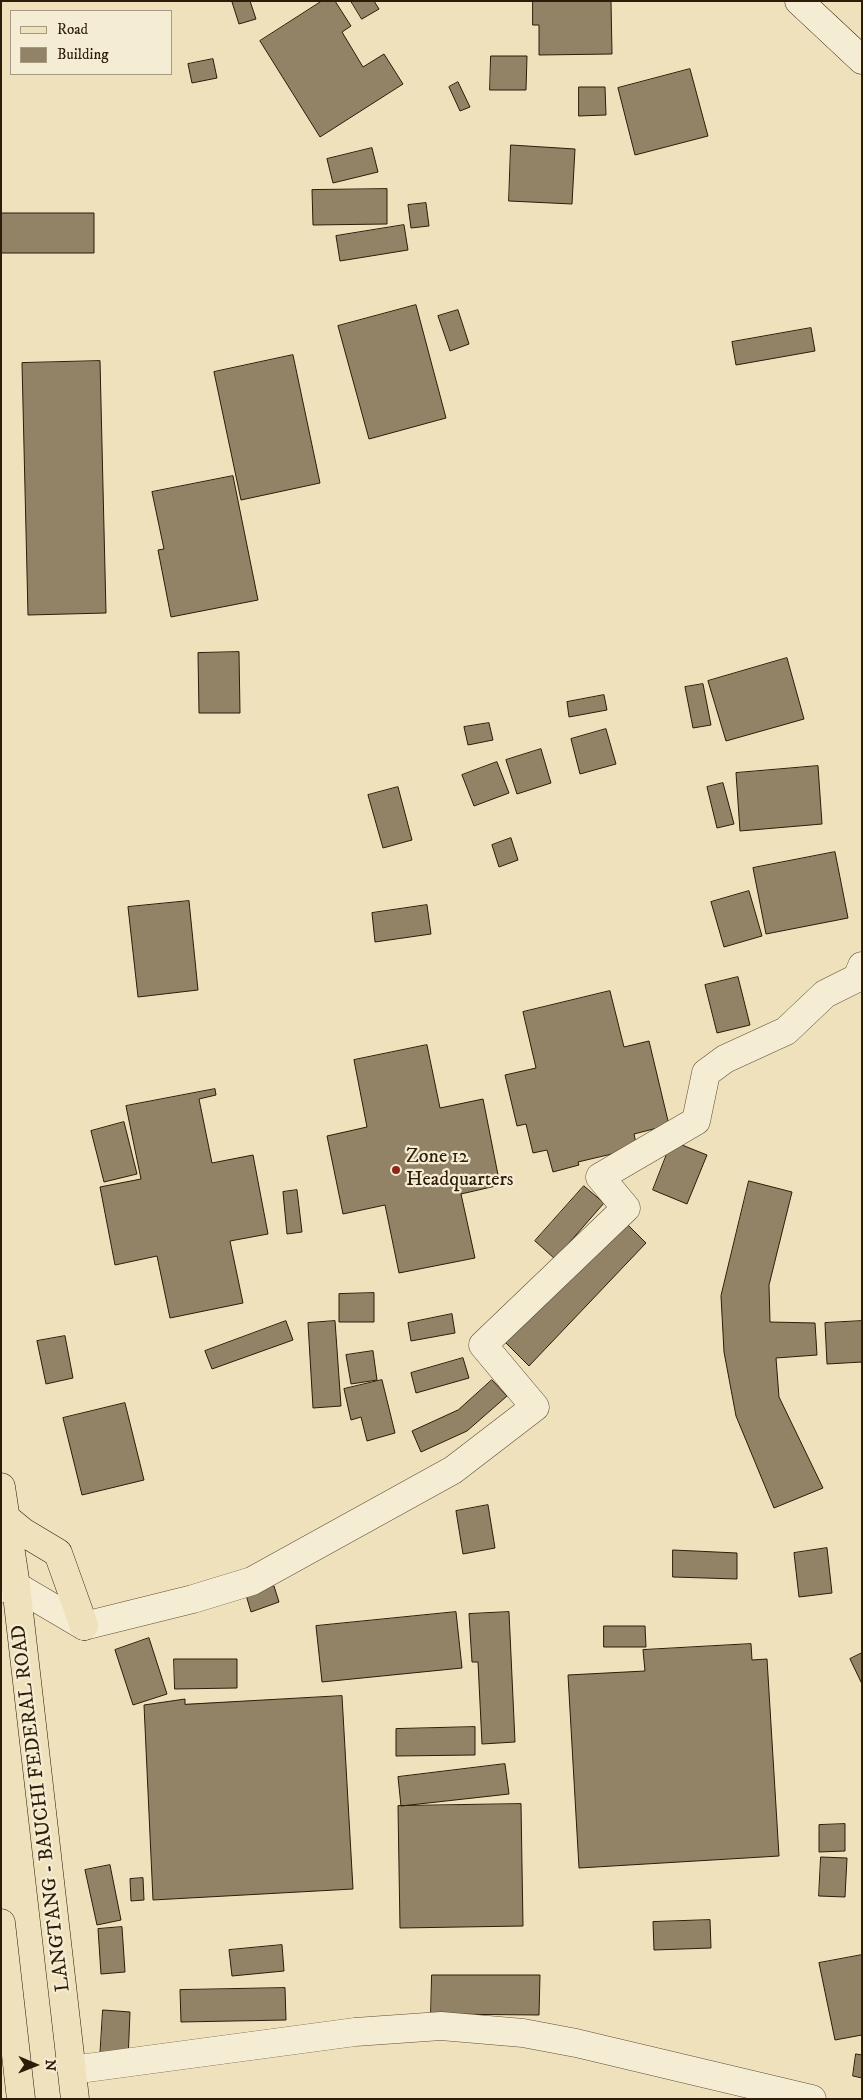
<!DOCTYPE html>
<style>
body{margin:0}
#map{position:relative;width:863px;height:2100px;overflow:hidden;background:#f0e1bd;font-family:"IM FELL DW Pica",serif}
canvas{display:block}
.frame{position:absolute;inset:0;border:2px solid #2d1c07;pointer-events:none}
.legend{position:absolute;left:10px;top:10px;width:162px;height:65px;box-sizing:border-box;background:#f5ecd4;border:1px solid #a59982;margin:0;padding:6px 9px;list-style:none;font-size:15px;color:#2d1c07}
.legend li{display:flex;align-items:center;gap:10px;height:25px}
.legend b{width:25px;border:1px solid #a59982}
.north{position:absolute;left:10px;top:2040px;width:50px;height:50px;-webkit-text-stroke:4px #f5ecd4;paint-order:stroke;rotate:91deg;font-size:14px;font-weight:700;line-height:20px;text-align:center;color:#2d1c07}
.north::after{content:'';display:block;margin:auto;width:18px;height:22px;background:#2d1c07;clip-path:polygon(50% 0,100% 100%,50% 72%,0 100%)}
</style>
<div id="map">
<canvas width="863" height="2100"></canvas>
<div class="frame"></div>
<ul class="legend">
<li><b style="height:6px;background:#f0e1bd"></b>Road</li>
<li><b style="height:14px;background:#928266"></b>Building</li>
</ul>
<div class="north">N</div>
</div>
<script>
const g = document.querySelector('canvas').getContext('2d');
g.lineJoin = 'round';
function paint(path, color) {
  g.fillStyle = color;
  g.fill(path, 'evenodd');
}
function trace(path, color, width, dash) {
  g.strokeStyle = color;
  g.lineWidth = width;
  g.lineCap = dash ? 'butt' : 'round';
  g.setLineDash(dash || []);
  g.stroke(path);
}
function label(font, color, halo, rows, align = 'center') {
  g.font = font + ' "IM FELL DW Pica",serif';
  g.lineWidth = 4.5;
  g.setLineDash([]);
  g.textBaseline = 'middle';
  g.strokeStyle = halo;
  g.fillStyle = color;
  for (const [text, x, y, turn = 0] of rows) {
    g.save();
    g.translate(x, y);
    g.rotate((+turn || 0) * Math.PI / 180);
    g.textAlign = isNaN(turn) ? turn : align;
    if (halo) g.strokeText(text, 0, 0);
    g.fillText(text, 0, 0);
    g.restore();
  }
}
const building = new Path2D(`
 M 250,1 L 256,19 L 239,24 L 232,2 Z
 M 322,1 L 335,1 L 351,26 L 342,32 L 363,67 L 384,54 L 403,84 L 320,137 L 260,41 Z
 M 351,1 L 374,1 L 379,9 L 362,19 Z
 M 533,1 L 611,1 L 612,54 L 539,55 L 539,25 L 533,25 Z
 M 491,56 L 527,56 L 526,90 L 490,90 Z
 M 213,59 L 217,78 L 192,83 L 188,64 Z
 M 690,69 L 708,136 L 635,155 L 618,88 Z
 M 458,82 L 470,107 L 460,111 L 449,87 Z
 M 579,87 L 605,87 L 606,115 L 579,116 Z
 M 511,145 L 575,149 L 572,204 L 509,201 Z
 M 372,148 L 378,172 L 333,183 L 327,159 Z
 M 387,189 L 387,224 L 313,225 L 312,190 Z
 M 426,203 L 429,226 L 411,228 L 408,205 Z
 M 1,213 L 94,213 L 94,253 L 1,253 Z
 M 404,225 L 408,250 L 340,261 L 336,236 Z
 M 416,305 L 446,418 L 369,439 L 338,326 Z
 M 458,310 L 469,344 L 450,351 L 438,316 Z
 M 811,328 L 815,351 L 736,365 L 732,342 Z
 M 293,355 L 320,483 L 241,500 L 214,372 Z
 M 100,361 L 106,613 L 28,615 L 22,363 Z
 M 233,476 L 258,600 L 171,617 L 158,550 L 164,549 L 152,492 Z
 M 239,652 L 240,713 L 199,713 L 198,653 Z
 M 787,658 L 804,719 L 726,741 L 708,681 Z
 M 703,684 L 711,725 L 693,728 L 685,687 Z
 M 604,695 L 607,710 L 569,717 L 567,702 Z
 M 489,723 L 493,740 L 468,745 L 464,727 Z
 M 606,729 L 616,764 L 580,774 L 571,739 Z
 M 541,749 L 551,783 L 517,794 L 506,760 Z
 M 497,762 L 509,793 L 474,806 L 462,775 Z
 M 818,766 L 822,824 L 740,831 L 736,773 Z
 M 723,783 L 734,824 L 717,828 L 707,787 Z
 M 398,787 L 412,840 L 383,848 L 368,795 Z
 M 511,838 L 518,860 L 499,867 L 492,845 Z
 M 835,852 L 848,918 L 766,934 L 753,868 Z
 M 749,891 L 762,936 L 724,947 L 711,902 Z
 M 189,901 L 198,990 L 138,997 L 128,907 Z
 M 427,905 L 431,934 L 375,942 L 372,913 Z
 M 738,977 L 750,1025 L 717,1033 L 705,985 Z
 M 610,991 L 624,1047 L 649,1041 L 669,1125 L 634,1134 L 637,1148 L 578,1162 L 579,1165 L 553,1172 L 547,1150 L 533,1153 L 526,1124 L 517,1126 L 505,1075 L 536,1068 L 523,1012 Z
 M 427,1045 L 440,1108 L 483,1099 L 500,1185 L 461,1194 L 475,1258 L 399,1273 L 385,1205 L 343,1214 L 327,1136 L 367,1127 L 354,1060 Z
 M 215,1089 L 216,1095 L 199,1099 L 212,1163 L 253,1155 L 268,1234 L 230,1241 L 243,1303 L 170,1318 L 157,1256 L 115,1265 L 100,1187 L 141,1179 L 126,1106 Z
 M 124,1122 L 137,1174 L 104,1182 L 91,1131 Z
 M 672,1141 L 707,1155 L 687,1204 L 653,1190 Z
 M 749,1181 L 792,1192 L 769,1285 L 770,1322 L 815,1323 L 817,1355 L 776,1358 L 779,1397 L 823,1488 L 774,1508 L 736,1416 L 724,1352 L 721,1296 Z
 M 584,1186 L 604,1203 L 555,1259 L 535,1241 Z
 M 297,1190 L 302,1232 L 287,1234 L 283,1192 Z
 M 623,1220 L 646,1243 L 529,1366 L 506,1343 Z
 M 374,1293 L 374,1322 L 339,1322 L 339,1294 Z
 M 452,1314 L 455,1333 L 411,1341 L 408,1323 Z
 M 286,1321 L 293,1340 L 212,1369 L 205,1351 Z
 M 335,1321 L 341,1406 L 313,1408 L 308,1323 Z
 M 862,1321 L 862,1362 L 827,1364 L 825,1323 Z
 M 65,1336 L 73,1378 L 46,1384 L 37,1341 Z
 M 373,1351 L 377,1380 L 351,1384 L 346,1355 Z
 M 463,1358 L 469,1378 L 416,1393 L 411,1373 Z
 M 382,1380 L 395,1433 L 367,1441 L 361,1417 L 351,1420 L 344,1389 Z
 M 492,1380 L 507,1396 L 467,1431 L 421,1452 L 412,1431 L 458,1410 Z
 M 125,1403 L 144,1480 L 82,1495 L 63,1418 Z
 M 488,1505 L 495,1548 L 463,1554 L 456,1511 Z
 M 827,1548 L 832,1593 L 799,1597 L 794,1553 Z
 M 673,1550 L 737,1553 L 737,1579 L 673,1577 Z
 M 274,1586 L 279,1602 L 251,1612 L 246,1595 Z
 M 456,1612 L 462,1668 L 322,1682 L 316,1626 Z
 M 509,1612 L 515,1742 L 482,1744 L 478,1662 L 472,1662 L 469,1614 Z
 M 604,1626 L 645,1626 L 646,1647 L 604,1647 Z
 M 149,1638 L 167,1694 L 133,1705 L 115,1650 Z
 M 751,1644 L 752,1660 L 767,1659 L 779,1856 L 579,1868 L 568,1675 L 645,1671 L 643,1650 Z
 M 862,1653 L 862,1684 L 850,1659 Z
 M 174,1659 L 237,1659 L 237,1688 L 175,1689 Z
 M 342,1696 L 353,1889 L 153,1900 L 144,1705 L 185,1699 L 185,1704 Z
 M 475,1727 L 475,1755 L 396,1756 L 396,1729 Z
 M 505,1764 L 509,1794 L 401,1806 L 398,1777 Z
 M 521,1804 L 523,1926 L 400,1928 L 398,1806 Z
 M 845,1824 L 845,1851 L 819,1852 L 819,1825 Z
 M 821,1857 L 847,1858 L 845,1897 L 819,1896 Z
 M 110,1865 L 121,1920 L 97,1925 L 85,1870 Z
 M 143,1878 L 144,1900 L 131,1901 L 130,1879 Z
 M 710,1920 L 711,1948 L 654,1950 L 653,1922 Z
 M 122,1927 L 125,1972 L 101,1974 L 98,1929 Z
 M 282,1945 L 284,1971 L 232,1976 L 229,1950 Z
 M 862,1955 L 862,2035 L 835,2040 L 819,1963 Z
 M 432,1975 L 540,1975 L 539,2015 L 431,2014 Z
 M 285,1988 L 286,2020 L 181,2022 L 180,1990 Z
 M 103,2010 L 130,2012 L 128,2061 L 100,2059 Z
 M 856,2054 L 862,2055 L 862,2078 L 853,2076 Z`);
const street = new Path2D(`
 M 1,1588 L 16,1586 L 84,1626 L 193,1599 L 252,1581 L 453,1470 L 535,1407 L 483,1345 L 626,1208 L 600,1177 L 696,1121 L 706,1073 L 725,1059 L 786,1031 L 825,994 L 857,978 L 862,966
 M 72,2070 L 355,2032 L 441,2026 L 523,2033 L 576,2043 L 812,2099`);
const secondary = new Path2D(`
 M 799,1 L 862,60`);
const primary = new Path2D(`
 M 1,1487 L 16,1586 L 75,2099
 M 6,1518 L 23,1532 L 58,1553 L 84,1626
 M 1,1923 L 21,2099`);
const markers = [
 [396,1170,5,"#8f2418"]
];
const poiNames = [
 ["Zone 12",406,1158],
 ["Headquarters",406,1181]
];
const streetNames = [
 ["LANGTANG - BAUCHI FEDERAL ROAD",42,1808,-97]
];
paint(building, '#928266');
trace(building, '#2d1c07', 1);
trace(street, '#5e4d34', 29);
trace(secondary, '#2d1c07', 29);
trace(primary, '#2d1c07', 29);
trace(street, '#f5ecd4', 28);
trace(secondary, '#f5ecd4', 28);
trace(primary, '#f0e1bd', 28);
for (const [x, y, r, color] of markers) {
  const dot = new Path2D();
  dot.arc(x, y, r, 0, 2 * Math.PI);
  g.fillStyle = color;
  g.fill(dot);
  trace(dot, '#f5ecd4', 2);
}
label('20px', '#2d1c07', '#f5ecd4', poiNames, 'left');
label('20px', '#2d1c07', '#f5ecd4', streetNames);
</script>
